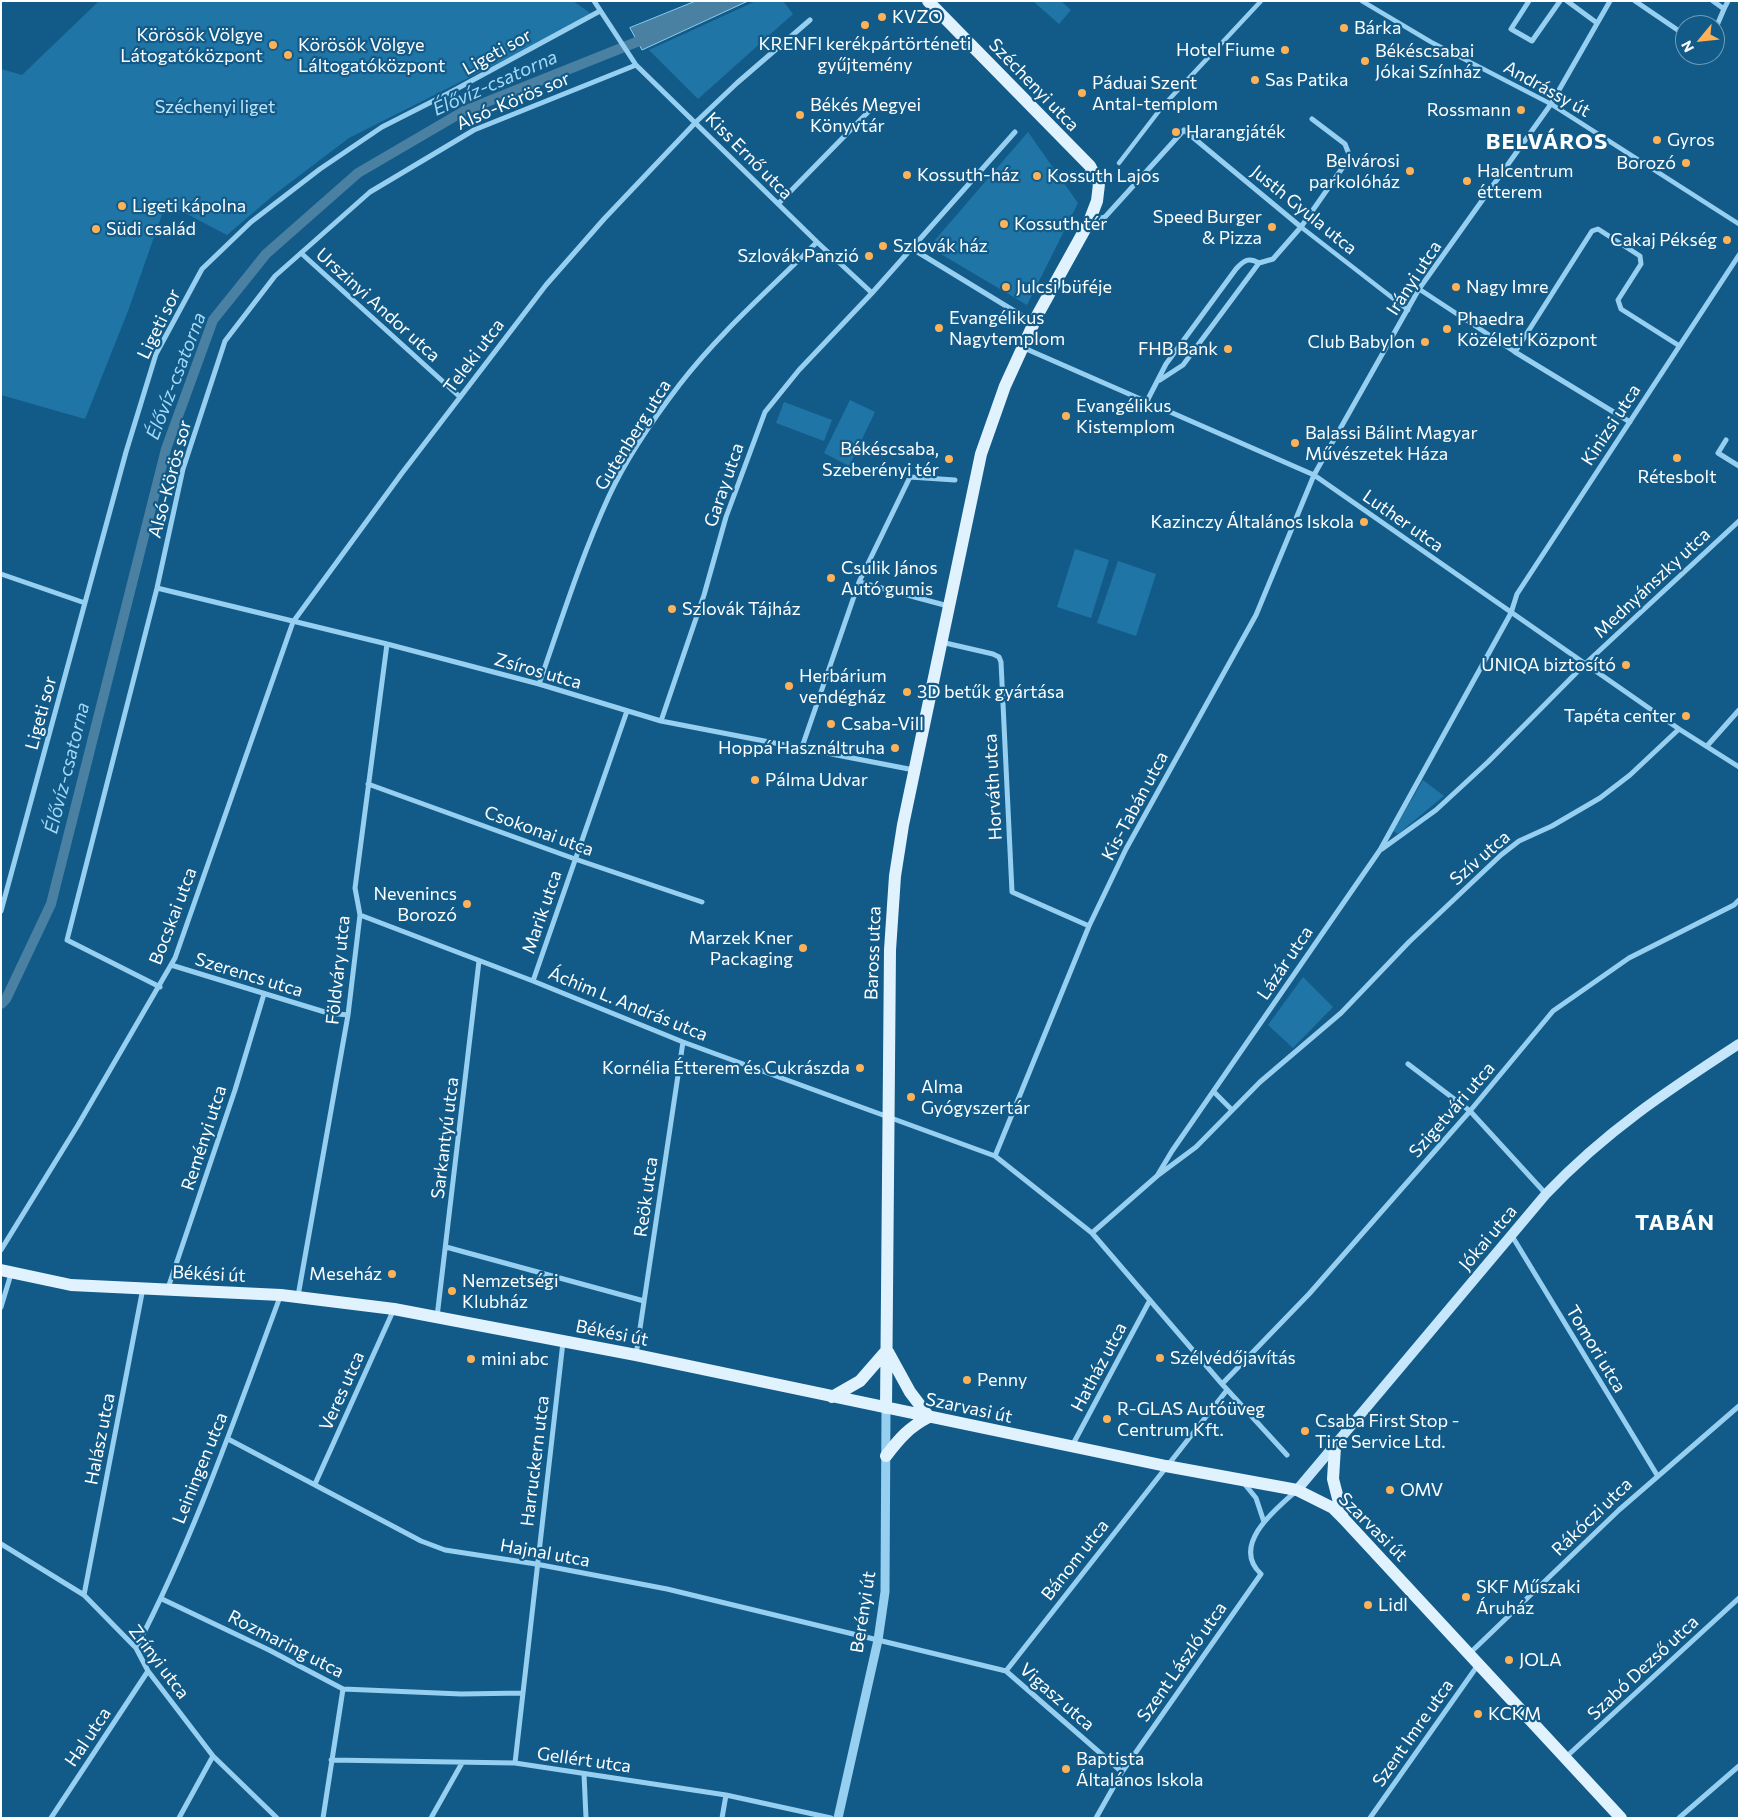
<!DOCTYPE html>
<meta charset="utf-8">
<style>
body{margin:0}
#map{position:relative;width:1740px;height:1819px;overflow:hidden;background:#125b89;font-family:Commissioner,sans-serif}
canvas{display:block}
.frame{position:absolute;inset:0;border:2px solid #fff;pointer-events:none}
.north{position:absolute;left:1675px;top:15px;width:50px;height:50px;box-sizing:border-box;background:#125b89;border:1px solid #719db8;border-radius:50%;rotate:242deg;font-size:14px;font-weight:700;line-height:20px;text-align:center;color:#fff}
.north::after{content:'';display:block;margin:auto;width:18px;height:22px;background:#ffb157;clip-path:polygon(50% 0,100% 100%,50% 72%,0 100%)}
</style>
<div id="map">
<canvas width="1740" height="1819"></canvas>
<div class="frame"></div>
<div class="north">N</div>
</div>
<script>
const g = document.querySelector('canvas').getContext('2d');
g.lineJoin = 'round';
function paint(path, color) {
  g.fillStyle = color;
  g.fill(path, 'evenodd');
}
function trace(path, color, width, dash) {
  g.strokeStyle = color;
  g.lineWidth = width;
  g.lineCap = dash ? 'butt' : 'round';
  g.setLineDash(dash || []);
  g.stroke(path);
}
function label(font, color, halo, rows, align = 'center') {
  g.font = font + ' Commissioner,sans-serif';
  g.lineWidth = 4.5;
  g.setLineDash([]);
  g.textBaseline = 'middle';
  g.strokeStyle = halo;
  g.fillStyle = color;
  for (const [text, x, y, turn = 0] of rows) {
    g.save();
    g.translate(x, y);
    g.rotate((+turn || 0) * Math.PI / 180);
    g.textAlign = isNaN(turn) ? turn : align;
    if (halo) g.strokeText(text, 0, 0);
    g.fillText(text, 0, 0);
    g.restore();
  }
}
const green = new Path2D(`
 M 99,1 L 573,1 L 593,15 L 349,138 L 275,194 L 227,235 L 166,203 L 128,311 L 85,419 L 1,395 L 1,69 L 22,75 Z
 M 756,1 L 783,1 L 793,14 L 698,99 L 649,50 Z
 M 1033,1 L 1061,1 L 1071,10 L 1059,24 Z
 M 1028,132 L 1078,203 L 1027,305 L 929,247 Z
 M 850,400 L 875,412 L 849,466 L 824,453 Z
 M 784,402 L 832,420 L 824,441 L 776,423 Z
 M 1075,549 L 1109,560 L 1091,618 L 1057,607 Z
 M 1118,561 L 1156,574 L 1136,636 L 1097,623 Z
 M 1423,780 L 1444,796 L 1398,834 L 1393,831 Z
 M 1303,977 L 1333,1007 L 1293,1048 L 1268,1025 Z`);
const water = new Path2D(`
 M 696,1 L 748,1 L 642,50 L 630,28 Z`);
const canal = new Path2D(`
 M 1,1004 L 6,999 L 51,904 L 166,449 L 213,320 L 266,254 L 358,173 L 464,111 L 649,37`);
const pedestrian = new Path2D(`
 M 1362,1 L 1431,42 L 1551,104 L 1739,224
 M 1119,163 L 1162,107 L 1261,1
 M 1301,227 L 1408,310
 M 1419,289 L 1515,352`);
const minor = new Path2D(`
 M 594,1 L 636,65 L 817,242 L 872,293
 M 1529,1 L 1511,29 L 1532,41 L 1560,1
 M 1567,1 L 1597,23
 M 1635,1 L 1685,35
 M 1713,1 L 1724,9 L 1728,1
 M 1715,30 L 1724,9
 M 778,204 L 869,111
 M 1092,221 L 1105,217 L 1184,130 L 1301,227
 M 911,248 L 1034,323
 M 301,253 L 460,397
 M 1024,348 L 1314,475 L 1679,729 L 1739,767
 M 1160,380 L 1183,365 L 1259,263 L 1273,259 L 1301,227 L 1350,157 L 1345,144 L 1312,119
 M 1147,401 L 1166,364 L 1236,269 C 1244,260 1249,257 1259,263
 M 1630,422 L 1515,352 L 1592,231 L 1598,229 L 1640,256 L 1641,264 L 1618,300 L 1621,309 L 1678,345
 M 1726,440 L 1718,453 L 1739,466
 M 1,574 L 85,603
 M 859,582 L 910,477 L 955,480
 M 157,588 L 387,644 L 539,684 L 661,721 L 914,770
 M 941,642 L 993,654 L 999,657 L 1001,662 L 1012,892 L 1089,926
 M 539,684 C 561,621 581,557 609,496 C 627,457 654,418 680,384 C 720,332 771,288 817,242
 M 661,721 L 704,595 L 726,517 L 765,412 L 799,370 L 872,293 L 1015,132
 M 1707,746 L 1739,710
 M 802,747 L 859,582 L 948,606
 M 368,784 L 575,859 L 702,902
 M 1382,849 L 1436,810 L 1488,762 L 1585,664 L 1739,521
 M 1,911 L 126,452 L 156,354 L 202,269 L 251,222 L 320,169 L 382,127 L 449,93 L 600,11
 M 360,915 L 533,981 L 683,1042 L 995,1156 L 1092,1233 L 1222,1384 L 1287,1455
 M 171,965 L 328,1013 L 348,1015
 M 533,981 L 627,711
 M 160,987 L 67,940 L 157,588 L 183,469 L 225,341 L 275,276 L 370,192 L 474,130 L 636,65
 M 1408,1064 L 1470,1111 L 1546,1194
 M 1214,1092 L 1232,1110
 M 995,1156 L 1089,926 L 1126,849 L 1256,615 L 1314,475 L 1419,289 L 1551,104 L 1610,1
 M 1157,1176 L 1172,1151 L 1380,850 L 1511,613 L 1517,594 L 1739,255
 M 1092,1233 L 1157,1176 L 1196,1147 L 1260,1082 L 1341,1013 L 1409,942 L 1501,855 L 1519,841 L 1552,826 L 1600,798 L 1630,775 L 1679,729
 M 1512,1236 L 1657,1475
 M 446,1247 L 644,1301
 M 1,1250 L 78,1125 L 175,958 L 293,622 L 402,473 L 546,285 L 604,219 L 696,122 L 737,83 L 810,20
 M 168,1288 L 235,1090 L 264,994
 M 298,1296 L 348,1015 L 360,915 L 355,888 L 387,644
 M 1,1307 L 11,1274
 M 437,1317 L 479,961
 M 636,1355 L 683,1042
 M 1222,1384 L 1309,1294 L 1470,1111 L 1553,1011 L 1629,958 L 1734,905 L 1739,900
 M 228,1439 L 421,1541 L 445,1550 L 536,1564 L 667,1589 L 1006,1671 L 1122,1772
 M 1072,1446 L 1150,1300
 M 1243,1482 L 1256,1498 L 1264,1522
 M 315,1484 L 394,1309
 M 1,1544 L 84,1595 L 136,1648 L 148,1671 L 213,1756 L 277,1818
 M 84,1595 L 143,1288
 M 162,1599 L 269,1650 L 343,1689 L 461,1694 L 523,1693
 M 136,1648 C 195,1535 236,1415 280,1297
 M 1469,1654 L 1619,1510 L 1739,1406
 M 1006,1671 L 1227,1390
 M 1566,1757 L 1739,1598
 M 331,1760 L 515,1763 L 726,1795 L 831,1818
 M 515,1763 L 563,1342
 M 584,1774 L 586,1818
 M 51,1818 L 148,1671
 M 179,1818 L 213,1756
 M 323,1818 L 343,1689
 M 431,1818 L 462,1763
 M 722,1818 L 726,1795
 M 1096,1818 L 1122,1772 L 1261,1574 C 1231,1546 1273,1511 1295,1492
 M 1370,1818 L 1478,1665
 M 1679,1818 L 1739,1766`);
const tertiary = new Path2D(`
 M 838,1818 L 878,1640 L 885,1592 L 886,1408`);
const secondary = new Path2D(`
 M 1297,1490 L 1546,1194 C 1606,1131 1667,1091 1739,1044`);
const primary = new Path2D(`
 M 1,1270 L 71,1285 L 281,1295 L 394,1309 L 636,1355 L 1166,1466 L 1297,1490 L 1333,1508 L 1343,1518 L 1621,1818
 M 888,1352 L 910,1392 L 929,1417
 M 832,1397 L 860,1381 L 887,1350
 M 886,1408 L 890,950 L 895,876 L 903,825 L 981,454 L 1005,386 L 1038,314 L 1089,222 L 1097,201 L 1099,184 L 1090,166 L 928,1
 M 1335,1447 L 1333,1479 L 1343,1518
 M 886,1456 C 899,1439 909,1427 929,1417`);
const markers = [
 [882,17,5,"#ffb157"],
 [865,25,5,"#ffb157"],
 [1344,28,5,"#ffb157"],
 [273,45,5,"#ffb157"],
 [1285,50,5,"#ffb157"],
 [288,55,5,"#ffb157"],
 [1365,61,5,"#ffb157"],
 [1255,80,5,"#ffb157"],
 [1082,93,5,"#ffb157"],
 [1521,110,5,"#ffb157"],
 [800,115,5,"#ffb157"],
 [1176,132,5,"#ffb157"],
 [1657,140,5,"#ffb157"],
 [1686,163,5,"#ffb157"],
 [1410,171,5,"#ffb157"],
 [907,175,5,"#ffb157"],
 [1037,176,5,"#ffb157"],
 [1467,181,5,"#ffb157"],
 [122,206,5,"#ffb157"],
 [1004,224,5,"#ffb157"],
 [1272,227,5,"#ffb157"],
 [96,229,5,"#ffb157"],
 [1727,240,5,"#ffb157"],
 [883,246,5,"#ffb157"],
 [869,256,5,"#ffb157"],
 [1006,287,5,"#ffb157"],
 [1456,287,5,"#ffb157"],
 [939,328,5,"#ffb157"],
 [1447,329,5,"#ffb157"],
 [1425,342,5,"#ffb157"],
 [1228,349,5,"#ffb157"],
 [1066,416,5,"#ffb157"],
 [1295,443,5,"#ffb157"],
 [1677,458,5,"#ffb157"],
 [949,459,5,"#ffb157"],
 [1364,522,5,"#ffb157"],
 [831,578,5,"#ffb157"],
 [672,609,5,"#ffb157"],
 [1626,665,5,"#ffb157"],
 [789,686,5,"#ffb157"],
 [907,692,5,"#ffb157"],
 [1686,716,5,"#ffb157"],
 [831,724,5,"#ffb157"],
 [895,748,5,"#ffb157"],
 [755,780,5,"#ffb157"],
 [467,904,5,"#ffb157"],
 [803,948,5,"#ffb157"],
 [860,1068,5,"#ffb157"],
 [911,1097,5,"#ffb157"],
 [392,1274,5,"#ffb157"],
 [452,1291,5,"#ffb157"],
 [1160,1358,5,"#ffb157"],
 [471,1359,5,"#ffb157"],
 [967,1380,5,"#ffb157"],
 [1107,1419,5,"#ffb157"],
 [1305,1431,5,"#ffb157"],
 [1390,1490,5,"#ffb157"],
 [1466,1597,5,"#ffb157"],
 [1368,1605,5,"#ffb157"],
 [1509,1660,5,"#ffb157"],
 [1478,1714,5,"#ffb157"],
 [1066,1769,5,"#ffb157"]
];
const poiNames = [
 ["KVZO",892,17],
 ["Bárka",1354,28],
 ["Körösök Völgye",263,35,"right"],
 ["Látogatóközpont",263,56,"right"],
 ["KRENFI kerékpártörténeti",865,44,"center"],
 ["gyűjtemény",865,65,"center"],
 ["Körösök Völgye",298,45],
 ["Láltogatóközpont",298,66],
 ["Hotel Fiume",1275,50,"right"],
 ["Békéscsabai",1375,51],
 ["Jókai Színház",1375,72],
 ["Sas Patika",1265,80],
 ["Páduai Szent",1092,83],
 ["Antal-templom",1092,104],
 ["Békés Megyei",810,105],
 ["Könyvtár",810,126],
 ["Rossmann",1511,110,"right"],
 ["Harangjáték",1186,132],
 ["Gyros",1667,140],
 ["Belvárosi",1400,161,"right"],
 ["parkolóház",1400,182,"right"],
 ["Borozó",1676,163,"right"],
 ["Halcentrum",1477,171],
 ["étterem",1477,192],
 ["Kossuth-ház",917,175],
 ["Kossuth Lajos",1047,176],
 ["Ligeti kápolna",132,206],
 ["Speed Burger",1262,217,"right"],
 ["& Pizza",1262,238,"right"],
 ["Kossuth tér",1014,224],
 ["Südi család",106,229],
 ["Cakaj Pékség",1717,240,"right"],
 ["Szlovák ház",893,246],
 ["Szlovák Panzió",859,256,"right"],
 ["Julcsi büféje",1016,287],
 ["Nagy Imre",1466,287],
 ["Evangélikus",949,318],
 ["Nagytemplom",949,339],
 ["Phaedra",1457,319],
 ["Közéleti Központ",1457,340],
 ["Club Babylon",1415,342,"right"],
 ["FHB Bank",1218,349,"right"],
 ["Evangélikus",1076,406],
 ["Kistemplom",1076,427],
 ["Balassi Bálint Magyar",1305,433],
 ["Művészetek Háza",1305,454],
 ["Békéscsaba,",939,449,"right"],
 ["Szeberényi tér",939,470,"right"],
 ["Rétesbolt",1677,477,"center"],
 ["Kazinczy Általános Iskola",1354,522,"right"],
 ["Csulik János",841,568],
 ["Autó gumis",841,589],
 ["Szlovák Tájház",682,609],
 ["UNIQA biztosító",1616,665,"right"],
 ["Herbárium",799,676],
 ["vendégház",799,697],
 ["3D betűk gyártása",917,692],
 ["Tapéta center",1676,716,"right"],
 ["Csaba-Vill",841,724],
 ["Hoppá Használtruha",885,748,"right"],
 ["Pálma Udvar",765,780],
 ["Nevenincs",457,894,"right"],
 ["Borozó",457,915,"right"],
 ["Marzek Kner",793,938,"right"],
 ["Packaging",793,959,"right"],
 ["Kornélia Étterem és Cukrászda",850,1068,"right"],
 ["Alma",921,1087],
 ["Gyógyszertár",921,1108],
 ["Meseház",382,1274,"right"],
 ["Nemzetségi",462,1281],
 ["Klubház",462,1302],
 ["Szélvédőjavítás",1170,1358],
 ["mini abc",481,1359],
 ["Penny",977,1380],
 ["R-GLAS Autóüveg",1117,1409],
 ["Centrum Kft.",1117,1430],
 ["Csaba First Stop -",1315,1421],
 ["Tire Service Ltd.",1315,1442],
 ["OMV",1400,1490],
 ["SKF Műszaki",1476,1587],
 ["Áruház",1476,1608],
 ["Lidl",1378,1605],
 ["JOLA",1519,1660],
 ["KCKM",1488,1714],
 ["Baptista",1076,1759],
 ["Általános Iskola",1076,1780]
];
const streetNames = [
 ["Ligeti sor",497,52,-29],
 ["Széchenyi utca",1034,85,46],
 ["Andrássy út",1547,89,29],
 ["Alsó-Körös sor",513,101,-23],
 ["Kiss Ernő utca",749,156,45],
 ["Justh Gyula utca",1304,210,39],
 ["Irányi utca",1414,278,-57],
 ["Urszinyi Andor utca",378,305,42],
 ["Ligeti sor",159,324,-64],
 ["Teleki utca",474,356,-53],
 ["Kinizsi utca",1611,425,-57],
 ["Gutenberg utca",633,435,-58],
 ["Alsó-Körös sor",170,479,-75],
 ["Garay utca",724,485,-71],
 ["Luther utca",1403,521,35],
 ["Mednyánszky utca",1652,583,-43],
 ["Zsíros utca",538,671,16],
 ["Ligeti sor",41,713,-75],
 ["Horváth utca",993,787,-93],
 ["Kis-Tabán utca",1135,806,-62],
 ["Csokonai utca",539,831,20],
 ["Szív utca",1480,858,-41],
 ["Marik utca",542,912,-71],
 ["Bocskai utca",173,916,-69],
 ["Baross utca",873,953,-88],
 ["Lázár utca",1285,963,-56],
 ["Földváry utca",338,970,-84],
 ["Szerencs utca",249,975,17],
 ["Áchim L. András utca",628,1004,22],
 ["Szigetvári utca",1452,1110,-49],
 ["Reményi utca",204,1138,-72],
 ["Sarkantyú utca",445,1138,-83],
 ["Reök utca",646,1197,-82],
 ["Jókai utca",1488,1238,-50],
 ["Békési út",209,1274,3],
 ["Békési út",612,1333,11],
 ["Tomori utca",1596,1349,59],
 ["Hatház utca",1099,1367,-62],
 ["Veres utca",342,1391,-66],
 ["Szarvasi út",969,1408,12],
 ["Halász utca",100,1439,-79],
 ["Harruckern utca",535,1461,-83],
 ["Leiningen utca",200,1468,-68],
 ["Rákóczi utca",1592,1517,-44],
 ["Szarvasi út",1373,1527,45],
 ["Hajnal utca",545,1553,10],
 ["Bánom utca",1075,1560,-52],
 ["Berényi út",863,1612,-81],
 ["Rozmaring utca",286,1644,27],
 ["Zrínyi utca",159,1662,53],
 ["Szent László utca",1182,1662,-55],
 ["Szabó Dezső utca",1643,1668,-43],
 ["Vigasz utca",1057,1697,41],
 ["Szent Imre utca",1413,1733,-55],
 ["Hal utca",88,1737,-56],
 ["Gellért utca",584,1760,8]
];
const parkNames = [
 ["Széchenyi liget",215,107]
];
const waterNames = [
 ["Élővíz-csatorna",495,83,-24],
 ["Élővíz-csatorna",176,376,-69],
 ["Élővíz-csatorna",67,768,-76]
];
const districtNames = [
 ["BELVÁROS",1547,142],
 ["TABÁN",1675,1223]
];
paint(green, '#2075a7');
paint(water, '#4a80a2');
trace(water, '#89cef4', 1);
trace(canal, '#4a80a2', 10);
trace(pedestrian, '#97cff1', 4.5);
trace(minor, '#97cff1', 5);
trace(tertiary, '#97cff1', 9);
trace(secondary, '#c5e6fb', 10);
trace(primary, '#e1f2ff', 12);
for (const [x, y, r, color] of markers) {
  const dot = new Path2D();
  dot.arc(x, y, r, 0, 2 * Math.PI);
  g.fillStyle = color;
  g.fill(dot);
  trace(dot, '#125b89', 2);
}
label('18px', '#fff', '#125b89', poiNames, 'left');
label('18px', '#fff', '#125b89', streetNames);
label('18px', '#bee5fc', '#125b89', parkNames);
label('italic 19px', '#a3d9f8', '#125b89', waterNames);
g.letterSpacing = '1px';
label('bold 22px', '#fff', '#125b89', districtNames);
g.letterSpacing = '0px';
</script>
